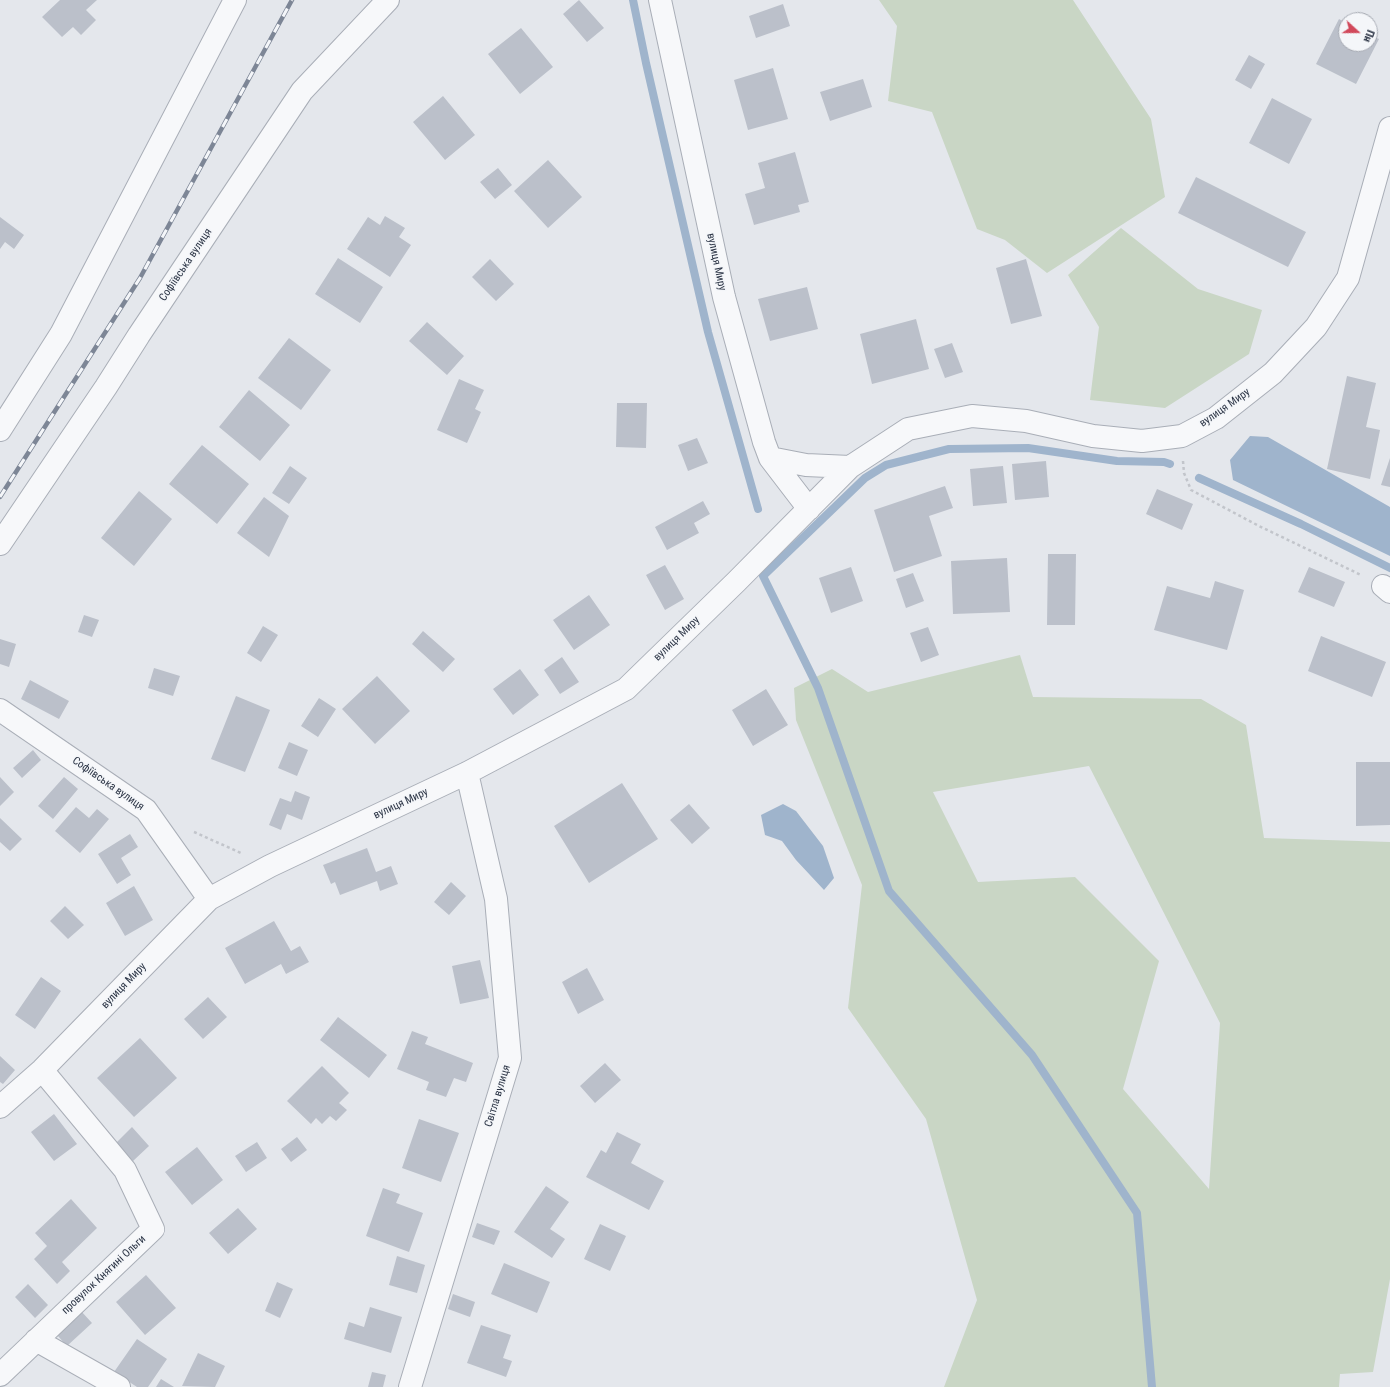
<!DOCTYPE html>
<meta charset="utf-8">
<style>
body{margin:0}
#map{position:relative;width:1390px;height:1387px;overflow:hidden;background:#e4e7ec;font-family:"Roboto Condensed",sans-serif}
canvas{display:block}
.north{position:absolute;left:1338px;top:12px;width:40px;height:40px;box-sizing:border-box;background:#f4f6f9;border:1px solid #a4a8b1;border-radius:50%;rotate:111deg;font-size:11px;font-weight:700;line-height:16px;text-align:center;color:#2b3445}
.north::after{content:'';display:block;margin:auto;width:14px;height:18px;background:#d1495b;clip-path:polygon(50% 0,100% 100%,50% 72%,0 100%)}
</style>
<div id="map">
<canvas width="1390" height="1387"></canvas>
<div class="north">Пн</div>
</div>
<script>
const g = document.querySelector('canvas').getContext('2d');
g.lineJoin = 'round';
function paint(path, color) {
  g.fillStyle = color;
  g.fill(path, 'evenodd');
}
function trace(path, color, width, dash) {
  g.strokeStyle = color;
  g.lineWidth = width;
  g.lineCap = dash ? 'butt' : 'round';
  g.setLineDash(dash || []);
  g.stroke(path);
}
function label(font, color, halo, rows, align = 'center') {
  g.font = font + ' "Roboto Condensed",sans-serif';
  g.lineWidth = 3;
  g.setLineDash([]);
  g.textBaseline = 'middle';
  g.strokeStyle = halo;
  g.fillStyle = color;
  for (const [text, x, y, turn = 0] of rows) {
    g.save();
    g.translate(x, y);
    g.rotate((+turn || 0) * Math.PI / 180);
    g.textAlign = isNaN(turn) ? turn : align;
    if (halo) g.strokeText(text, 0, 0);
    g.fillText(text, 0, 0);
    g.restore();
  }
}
const green = new Path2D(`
 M 879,0 L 1073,0 L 1151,119 L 1165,197 L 1047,273 L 1005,240 L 977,229 L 932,112 L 888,101 L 897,26 Z
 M 1121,228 L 1198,289 L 1262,310 L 1249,354 L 1165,408 L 1090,400 L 1099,327 L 1068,275 Z
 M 1020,655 L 1033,697 L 1201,699 L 1246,725 L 1264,838 L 1390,842 L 1390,1279 L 1373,1372 L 1340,1374 L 1339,1387 L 944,1387 L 977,1300 L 926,1119 L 848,1008 L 862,885 L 796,720 L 794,688 L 832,669 L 868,692 ZM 1089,766 L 1220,1023 L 1209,1189 L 1123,1089 L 1159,961 L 1075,877 L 978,882 L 933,792 Z`);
const water = new Path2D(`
 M 1250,436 L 1268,437 L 1390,507 L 1390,556 L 1233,480 L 1230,460 Z
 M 783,804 L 796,811 L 823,846 L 834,878 L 824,890 L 796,860 L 782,841 L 765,835 L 761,815 Z`);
const stream = new Path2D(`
 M 633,0 L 646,63 L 708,332 L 758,509
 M 1199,478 L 1301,524 L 1390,568
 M 1152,1387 L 1137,1213 L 1032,1055 L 889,891 L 818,688 L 763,576 L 865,478 L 886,465 L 949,449 L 1028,448 L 1117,461 L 1164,462 L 1170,464`);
const building = new Path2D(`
 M 60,0 L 97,0 L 86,10 L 96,20 L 81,35 L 73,27 L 62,37 L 42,17 Z
 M 579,0 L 604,28 L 587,42 L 563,14 Z
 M 783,4 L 790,26 L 756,38 L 749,16 Z
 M 1339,19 L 1346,23 L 1346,44 L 1370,44 L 1370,35 L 1379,39 L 1356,84 L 1316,64 Z
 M 521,28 L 553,67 L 520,94 L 488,54 Z
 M 1249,55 L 1265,64 L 1251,89 L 1235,80 Z
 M 773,68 L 788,119 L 748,130 L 734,80 Z
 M 863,79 L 872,107 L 830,121 L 820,92 Z
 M 443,96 L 475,135 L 445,160 L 413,122 Z
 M 1272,98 L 1312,119 L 1289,164 L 1249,143 Z
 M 795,152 L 809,202 L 798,205 L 800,212 L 754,225 L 745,194 L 765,188 L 758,163 Z
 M 548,160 L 582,197 L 548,228 L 514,191 Z
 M 498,168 L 512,185 L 495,199 L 480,182 Z
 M 1196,177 L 1306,232 L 1288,267 L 1178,213 Z
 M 385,216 L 405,228 L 399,237 L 411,245 L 390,277 L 347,249 L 368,217 L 380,225 Z
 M 0,217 L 24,235 L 14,249 L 5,242 L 0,249 Z
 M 338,258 L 383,287 L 360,323 L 315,294 Z
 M 490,259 L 514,284 L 496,301 L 472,277 Z
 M 1026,259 L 1042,316 L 1011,324 L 996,268 Z
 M 807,287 L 818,329 L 770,341 L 758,299 Z
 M 916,319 L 929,369 L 872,384 L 860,334 Z
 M 427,322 L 464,356 L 447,375 L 409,341 Z
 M 289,338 L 331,370 L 301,410 L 258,378 Z
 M 952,343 L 963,372 L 945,378 L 934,349 Z
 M 1347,376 L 1376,383 L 1366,427 L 1380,430 L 1370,479 L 1327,469 Z
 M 459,379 L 484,390 L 475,409 L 481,412 L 467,443 L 437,430 Z
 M 249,390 L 290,425 L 260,461 L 219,427 Z
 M 617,403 L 647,403 L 646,448 L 616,447 Z
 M 697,438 L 708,463 L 688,471 L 678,445 Z
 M 202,445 L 249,484 L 217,524 L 169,484 Z
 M 1390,458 L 1390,487 L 1381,485 Z
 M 1046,461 L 1049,497 L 1015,500 L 1012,464 Z
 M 290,466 L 307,478 L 289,504 L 272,493 Z
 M 1003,466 L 1007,503 L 973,506 L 970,469 Z
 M 945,486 L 953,508 L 929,516 L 942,556 L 894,572 L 874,510 Z
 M 1157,489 L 1193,504 L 1182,530 L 1146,514 Z
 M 139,491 L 172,519 L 134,566 L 101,538 Z
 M 264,497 L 289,516 L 269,557 L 237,533 Z
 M 703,501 L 710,514 L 694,523 L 699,533 L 667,550 L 655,527 Z
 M 1048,554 L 1076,554 L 1075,625 L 1047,625 Z
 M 1007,558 L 1010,612 L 953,614 L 951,561 Z
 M 665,565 L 684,599 L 665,610 L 646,575 Z
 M 851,567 L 863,601 L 831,613 L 819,578 Z
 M 1309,567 L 1345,582 L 1334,607 L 1298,592 Z
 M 913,573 L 924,601 L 906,608 L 896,579 Z
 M 1215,581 L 1244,590 L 1227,650 L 1154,630 L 1167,586 L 1210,598 Z
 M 589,595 L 610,625 L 574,650 L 553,620 Z
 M 84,615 L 99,620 L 92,637 L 78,632 Z
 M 263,626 L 278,635 L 261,662 L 247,653 Z
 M 928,627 L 939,655 L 921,662 L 910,633 Z
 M 423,631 L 455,659 L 443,672 L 412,644 Z
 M 1321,636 L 1386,662 L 1372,697 L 1308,671 Z
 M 0,639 L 16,644 L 9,667 L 0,664 Z
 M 562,657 L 579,682 L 560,694 L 544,670 Z
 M 154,668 L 180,676 L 173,696 L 148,688 Z
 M 520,669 L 539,695 L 513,715 L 493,689 Z
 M 377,676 L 410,711 L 375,744 L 342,709 Z
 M 30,680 L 69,701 L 59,719 L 21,699 Z
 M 766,689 L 788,725 L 753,746 L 732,710 Z
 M 236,696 L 270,710 L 245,772 L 211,759 Z
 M 319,698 L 336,709 L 318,737 L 301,726 Z
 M 289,742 L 308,750 L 297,776 L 278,768 Z
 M 33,750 L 41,760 L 22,778 L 13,768 Z
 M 1356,762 L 1390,762 L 1390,825 L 1356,826 Z
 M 0,777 L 14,792 L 0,806 Z
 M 64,777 L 78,789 L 53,819 L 38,806 Z
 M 622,783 L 658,839 L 589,883 L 554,826 Z
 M 295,791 L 310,797 L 302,820 L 287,814 L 281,830 L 269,825 L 280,798 L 291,802 Z
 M 689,804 L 710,828 L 692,844 L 670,820 Z
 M 76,807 L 89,818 L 97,809 L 109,819 L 80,853 L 55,831 Z
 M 0,818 L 22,839 L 10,851 L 0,842 Z
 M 130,834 L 138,847 L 121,858 L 131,875 L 117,884 L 98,854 Z
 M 367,848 L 376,872 L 391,866 L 398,884 L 380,891 L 377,881 L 340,895 L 335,882 L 331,884 L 323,865 Z
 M 451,882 L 466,896 L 449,915 L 434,902 Z
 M 134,886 L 153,920 L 125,936 L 106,903 Z
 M 65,906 L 84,925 L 68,939 L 50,921 Z
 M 274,921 L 291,951 L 300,946 L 309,962 L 286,974 L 281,964 L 245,984 L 225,948 Z
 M 480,960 L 489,998 L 460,1004 L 452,966 Z
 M 587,968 L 604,1000 L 578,1014 L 562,982 Z
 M 41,977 L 61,991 L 35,1029 L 15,1015 Z
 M 208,997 L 227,1017 L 203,1039 L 184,1019 Z
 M 338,1017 L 387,1055 L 369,1078 L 320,1040 Z
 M 412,1031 L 428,1037 L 425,1044 L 473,1063 L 466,1082 L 454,1078 L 446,1097 L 426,1090 L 429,1082 L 397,1069 Z
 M 140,1038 L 177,1078 L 134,1117 L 97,1078 Z
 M 0,1056 L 15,1070 L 3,1084 L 0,1082 Z
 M 605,1063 L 621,1080 L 595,1103 L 580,1086 Z
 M 322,1066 L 349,1093 L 339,1103 L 347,1110 L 336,1121 L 330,1116 L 322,1124 L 316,1118 L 311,1124 L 287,1101 Z
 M 54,1114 L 77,1144 L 54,1161 L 31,1132 Z
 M 419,1119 L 459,1133 L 441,1182 L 402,1168 Z
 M 132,1127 L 149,1146 L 133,1161 L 116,1143 Z
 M 617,1132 L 641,1144 L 631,1163 L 664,1181 L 649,1210 L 586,1177 L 601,1150 L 606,1153 Z
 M 297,1137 L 307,1150 L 291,1162 L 281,1149 Z
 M 257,1142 L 267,1158 L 246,1172 L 235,1156 Z
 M 197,1147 L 223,1180 L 192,1205 L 165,1172 Z
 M 546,1186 L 569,1202 L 550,1229 L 565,1239 L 552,1258 L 514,1232 Z
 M 383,1188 L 400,1194 L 396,1203 L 423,1213 L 409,1252 L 366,1236 Z
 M 71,1199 L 97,1228 L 62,1262 L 70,1271 L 57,1284 L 34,1259 L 47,1246 L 35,1233 Z
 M 238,1208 L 257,1229 L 228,1254 L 209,1233 Z
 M 477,1223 L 500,1231 L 494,1245 L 472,1237 Z
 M 600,1224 L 626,1236 L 610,1271 L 584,1259 Z
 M 397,1256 L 425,1265 L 417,1293 L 389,1285 Z
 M 504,1263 L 550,1282 L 537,1313 L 491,1294 Z
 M 146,1275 L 176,1308 L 145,1335 L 116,1302 Z
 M 277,1282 L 293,1289 L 280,1318 L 265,1311 Z
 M 28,1284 L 48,1305 L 35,1318 L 15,1297 Z
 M 453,1294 L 475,1302 L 470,1317 L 448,1309 Z
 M 370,1307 L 402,1317 L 391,1353 L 344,1339 L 349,1322 L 364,1327 Z
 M 81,1311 L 92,1323 L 67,1346 L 57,1335 Z
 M 481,1325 L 511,1335 L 503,1358 L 512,1361 L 506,1377 L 467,1363 Z
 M 137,1339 L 167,1359 L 148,1387 L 137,1387 L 114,1372 Z
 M 198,1353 L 225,1366 L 215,1387 L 182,1386 Z
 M 372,1372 L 386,1375 L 383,1387 L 368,1387 Z
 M 161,1379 L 174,1387 L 156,1387 Z`);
const path = new Path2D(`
 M 1183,461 L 1184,473 L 1191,490 L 1259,526 L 1361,575
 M 194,832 L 241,853`);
const minor = new Path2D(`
 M 660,0 L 724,297 L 764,442 L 770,458 L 809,509
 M 0,430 L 61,334 L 235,0
 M 770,458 L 806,465 L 850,467
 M 0,544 L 106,387 L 139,335 L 302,91 L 388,0
 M 1383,586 L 1390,592
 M 0,710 L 146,810 L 209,899
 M 0,1107 L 42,1070 L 209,899 L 270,866 L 467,773 L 626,689 L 736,582 L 850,467 L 908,429 L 972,416 L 1026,421 L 1093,436 L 1142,441 L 1182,436 L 1216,418 L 1273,373 L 1316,327 L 1348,278 L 1390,128
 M 36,1340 L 119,1387
 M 0,1375 L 153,1229 L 125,1170 L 42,1070
 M 410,1387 L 510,1058 L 496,899 L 467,773`);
const rail = new Path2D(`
 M 0,497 L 140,278 L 292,0`);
const streetNames = [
 ["вулиця Миру",716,262,78],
 ["Софіївська вулиця",186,265,-56],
 ["вулиця Миру",1225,408,-35],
 ["вулиця Миру",677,639,-44],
 ["Софіївська вулиця",108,784,35],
 ["вулиця Миру",401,804,-25],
 ["вулиця Миру",124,986,-46],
 ["Світла вулиця",498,1096,-73],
 ["провулок Княгині Ольги",104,1275,-43]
];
paint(green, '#c9d6c5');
paint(water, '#9fb4cc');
trace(stream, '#9fb4cc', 8);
paint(building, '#bbc0ca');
trace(minor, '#a9aeb7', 24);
trace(path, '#c2c5cb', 2.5, [3, 3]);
trace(minor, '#f7f8fa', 22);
trace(rail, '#7d8696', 4.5);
trace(rail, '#f4f6f9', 3, [9]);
label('11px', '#2b3445', '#f4f6f9', streetNames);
</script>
